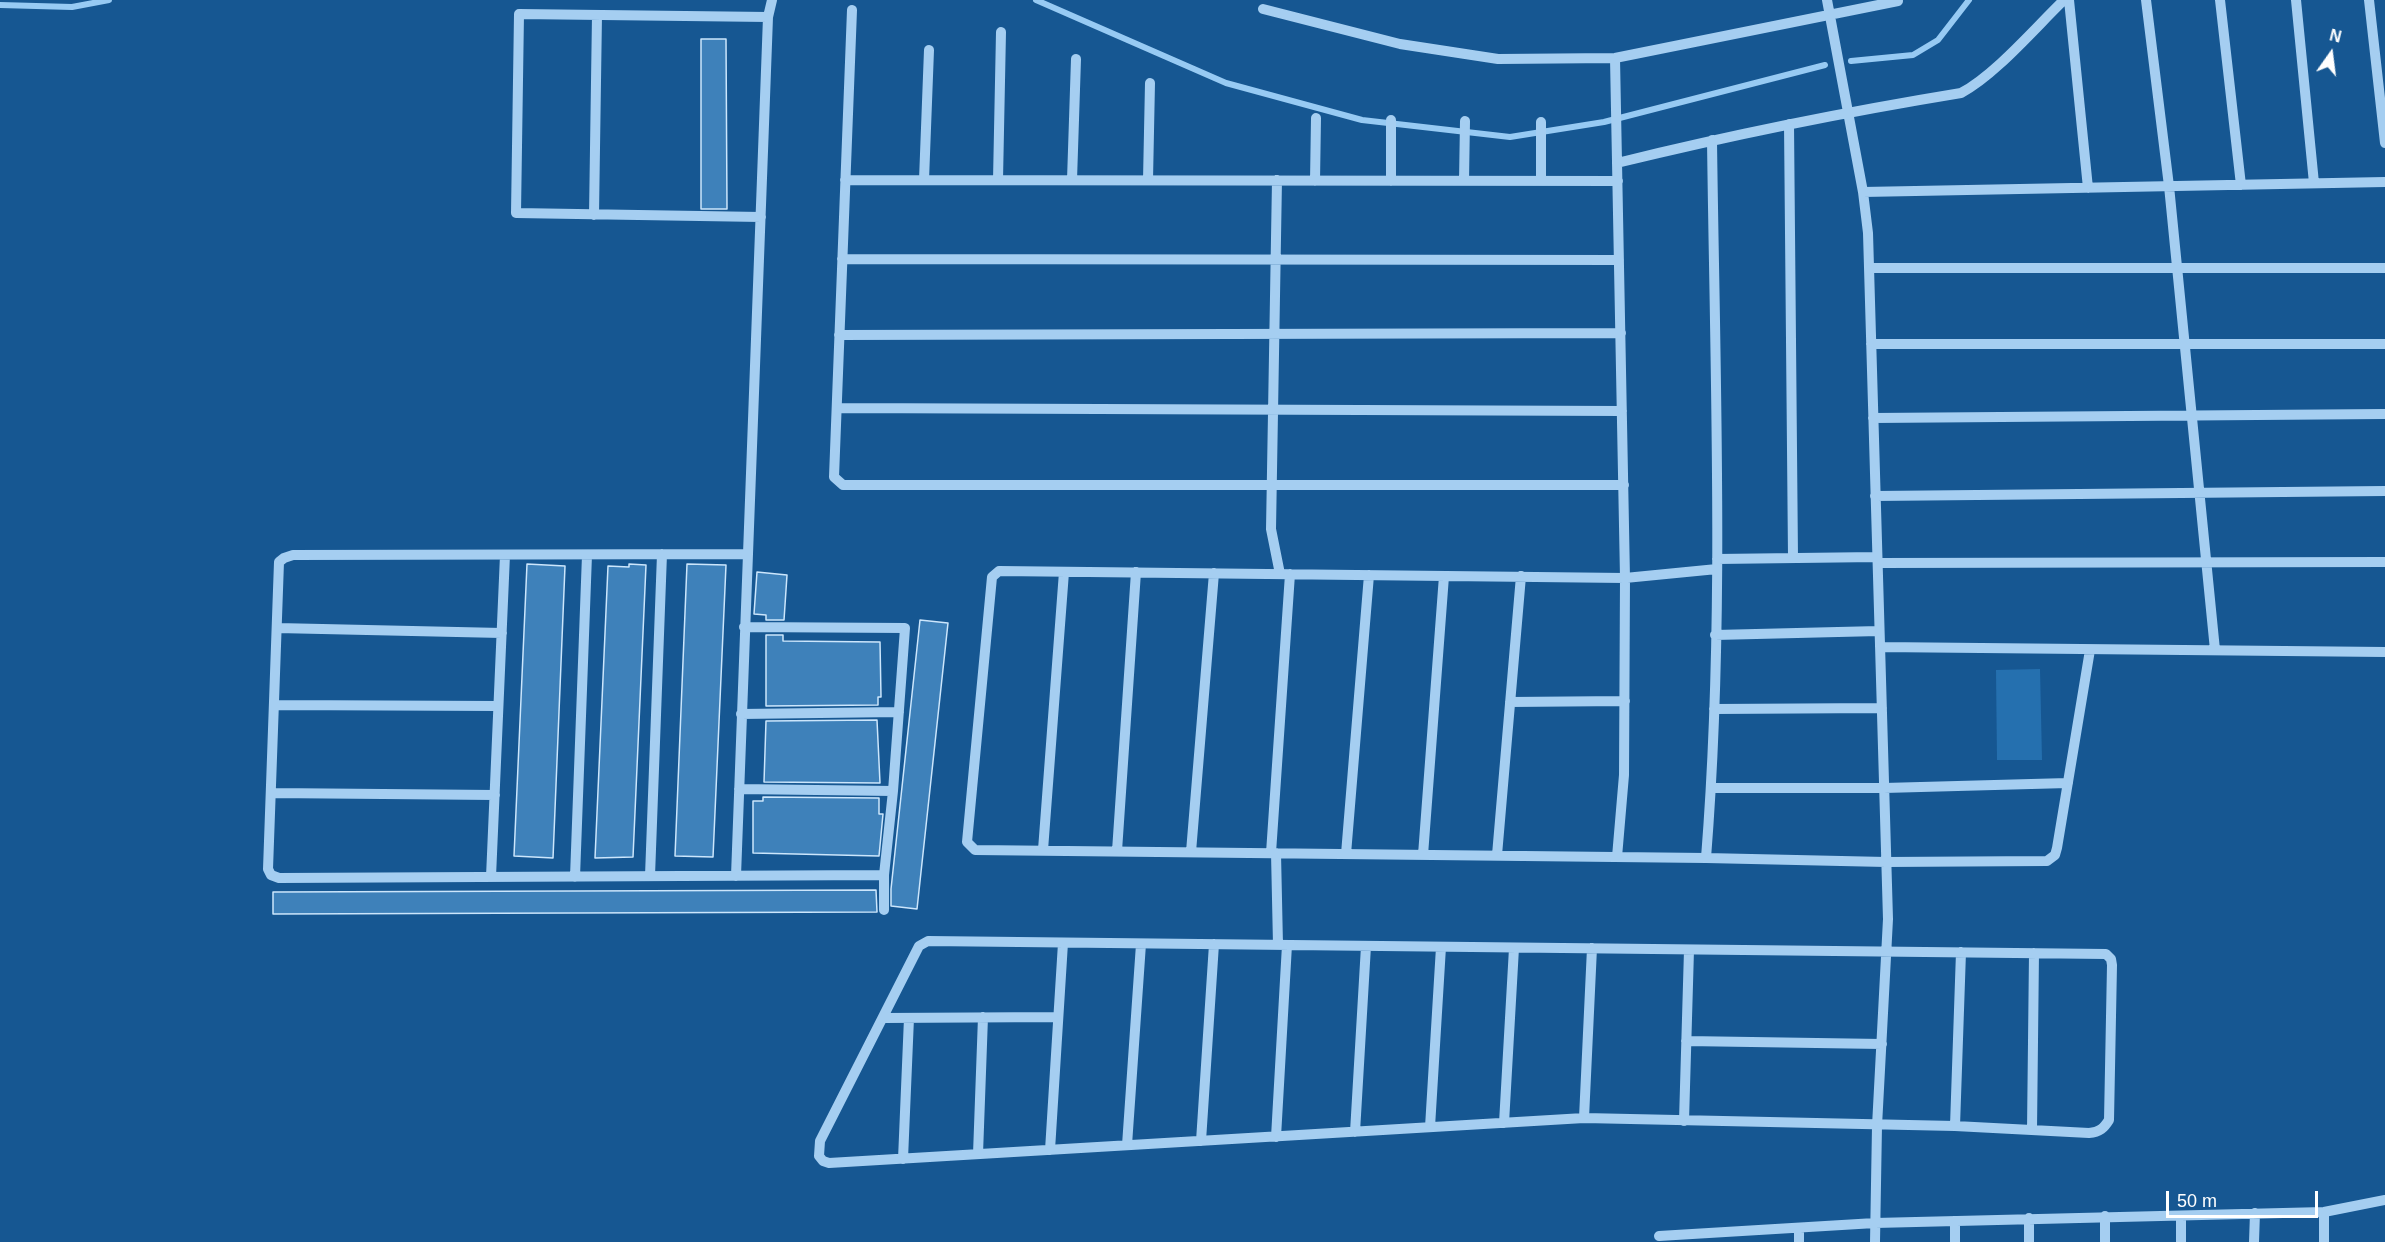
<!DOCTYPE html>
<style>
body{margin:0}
#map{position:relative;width:2385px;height:1242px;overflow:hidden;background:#165792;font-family:Helvetica,sans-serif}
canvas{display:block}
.north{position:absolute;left:2301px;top:24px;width:60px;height:60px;-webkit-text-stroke:4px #165792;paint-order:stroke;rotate:14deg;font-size:16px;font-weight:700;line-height:24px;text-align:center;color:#fff}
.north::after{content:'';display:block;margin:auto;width:21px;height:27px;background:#fff;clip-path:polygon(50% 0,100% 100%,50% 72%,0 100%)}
.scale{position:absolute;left:2166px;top:1191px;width:152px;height:27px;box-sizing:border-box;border:3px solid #fff;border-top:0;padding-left:8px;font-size:18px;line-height:21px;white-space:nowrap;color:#fff;-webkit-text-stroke:4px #165792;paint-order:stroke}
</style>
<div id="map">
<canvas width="2385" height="1242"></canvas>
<div class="north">N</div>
<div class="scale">50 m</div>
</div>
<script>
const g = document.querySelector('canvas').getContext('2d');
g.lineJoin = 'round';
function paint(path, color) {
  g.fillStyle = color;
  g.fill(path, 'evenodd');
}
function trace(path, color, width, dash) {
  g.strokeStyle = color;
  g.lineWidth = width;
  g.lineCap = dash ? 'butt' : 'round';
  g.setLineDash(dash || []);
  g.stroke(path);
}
const green = new Path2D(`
 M 2040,669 L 2042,760 L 1997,760 L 1996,670 Z`);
const stream = new Path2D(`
 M 1036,0 L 1226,83 L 1362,120 L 1510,137 L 1604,122 L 1825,65
 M 0,5 L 72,7 L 109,0
 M 1851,61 L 1913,55 L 1938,40 L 1969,0`);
const building = new Path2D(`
 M 701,39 L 726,39 L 727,209 L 701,209 Z
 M 527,564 L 565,566 L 553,858 L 514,856 Z
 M 629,564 L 646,565 L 633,857 L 595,858 L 608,566 L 629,567 Z
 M 687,564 L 726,565 L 713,857 L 675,856 Z
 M 757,572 L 787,575 L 784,620 L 766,620 L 766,615 L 754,614 Z
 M 920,620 L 948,623 L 917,909 L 891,906 L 891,889 Z
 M 766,635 L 783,635 L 783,641 L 880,642 L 881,697 L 878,697 L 878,705 L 766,706 Z
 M 877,720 L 880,783 L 764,782 L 766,721 Z
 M 763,797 L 879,798 L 879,814 L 883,814 L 879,856 L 753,853 L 753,801 L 763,801 Z
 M 876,890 L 877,912 L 273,914 L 273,892 Z`);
const minor = new Path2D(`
 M 1827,0 L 1863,192 L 1868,233 L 1888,919 L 1877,1126 L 1875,1242
 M 2069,0 L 2088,188
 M 2146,0 L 2169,186 L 2215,650
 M 2220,0 L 2241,185
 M 2296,0 L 2314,183
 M 2369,0 L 2385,143
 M 1263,9 L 1400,44 L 1498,59 L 1615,58 L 1898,1
 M 852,10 L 834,477 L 843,485 L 1624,485
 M 1615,58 L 1625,578 L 1624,775 L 1617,857
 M 1789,124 L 1793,558
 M 1617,163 C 1731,135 1845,112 1961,93 C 1995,75 2035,28 2064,0
 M 845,180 L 1618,181
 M 924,180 L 929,50
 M 998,180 L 1001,32
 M 1072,180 L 1076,59
 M 1148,180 L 1150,83
 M 1277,180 L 1271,529 L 1280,574
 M 1315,181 L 1316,118
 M 1391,181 L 1391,120
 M 1464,181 L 1465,121
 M 1541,181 L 1541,122
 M 1863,192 L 2385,182
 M 594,215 L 597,15
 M 761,217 L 516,213 L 519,14 L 768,17
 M 842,259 L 1619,260
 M 1869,268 L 2385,268
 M 839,335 L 1621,333
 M 1871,344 L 2385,344
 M 837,408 L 1622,411
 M 1873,418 L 2385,414
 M 1875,496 L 2385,491
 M 747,554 L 293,555 L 284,558 L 279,562 L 268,869 L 271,875 L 279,878 L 884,875
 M 1717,559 L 1877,557
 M 1878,563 L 2385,562
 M 1717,569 L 1625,578 L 999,571 L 992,577 L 967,842 L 975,850 L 1706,858 L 1886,862 L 2047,861 L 2055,855 L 2057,848 L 2090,650
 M 744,627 L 905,628 L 893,791 L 884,875 L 884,910
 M 277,628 L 502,633
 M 1715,635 L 1879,631
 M 1880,647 L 2385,652
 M 1510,702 L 1625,701
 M 274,705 L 498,706
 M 1714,709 L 1882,708
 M 741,714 L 899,712
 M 1711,788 L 1884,788 L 2068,783
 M 739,789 L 893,791
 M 271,793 L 495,795
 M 1043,850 L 1064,572
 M 1117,851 L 1136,572
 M 1191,852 L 1214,573
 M 1271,853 L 1290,574
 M 1276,853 L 1278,945
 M 1346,854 L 1369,575
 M 1423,855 L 1444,576
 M 1497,855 L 1521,576
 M 1706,858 C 1725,619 1715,379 1712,140
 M 650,876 L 662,554
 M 736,876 L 768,17 L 772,0
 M 491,877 L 505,555
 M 575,877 L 587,555
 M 928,941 L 2106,954 L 2111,959 L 2112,965 L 2109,1120 C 2104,1128 2100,1132 2089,1133 L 1955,1126 L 1584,1118 L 829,1163 L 823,1161 L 819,1156 L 820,1141 L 919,946 Z
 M 884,1018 L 1058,1017
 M 1686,1041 L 1882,1044
 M 1584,1118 L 1592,948
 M 1684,1121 L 1689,950
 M 1504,1123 L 1514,948
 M 1955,1126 L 1961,952
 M 1430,1127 L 1441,947
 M 2032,1130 L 2034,953
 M 1355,1132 L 1366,946
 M 1276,1137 L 1287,945
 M 1201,1141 L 1214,944
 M 1127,1145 L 1141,944
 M 1050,1150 L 1063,943
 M 978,1154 L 983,1017
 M 903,1159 L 909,1018
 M 2181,1216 L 2181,1242
 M 2029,1218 L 2029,1242
 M 1955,1221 L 1955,1242
 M 1799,1228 L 1799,1242
 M 1659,1236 L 1875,1223 L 2324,1212 L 2385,1200
 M 2105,1242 L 2105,1216
 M 2254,1242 L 2255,1213
 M 2324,1242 L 2324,1212`);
paint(green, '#2570af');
trace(stream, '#97caf3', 6);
paint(building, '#3e81ba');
trace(building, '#cce6fc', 1.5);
trace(minor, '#a5cef1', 10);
</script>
